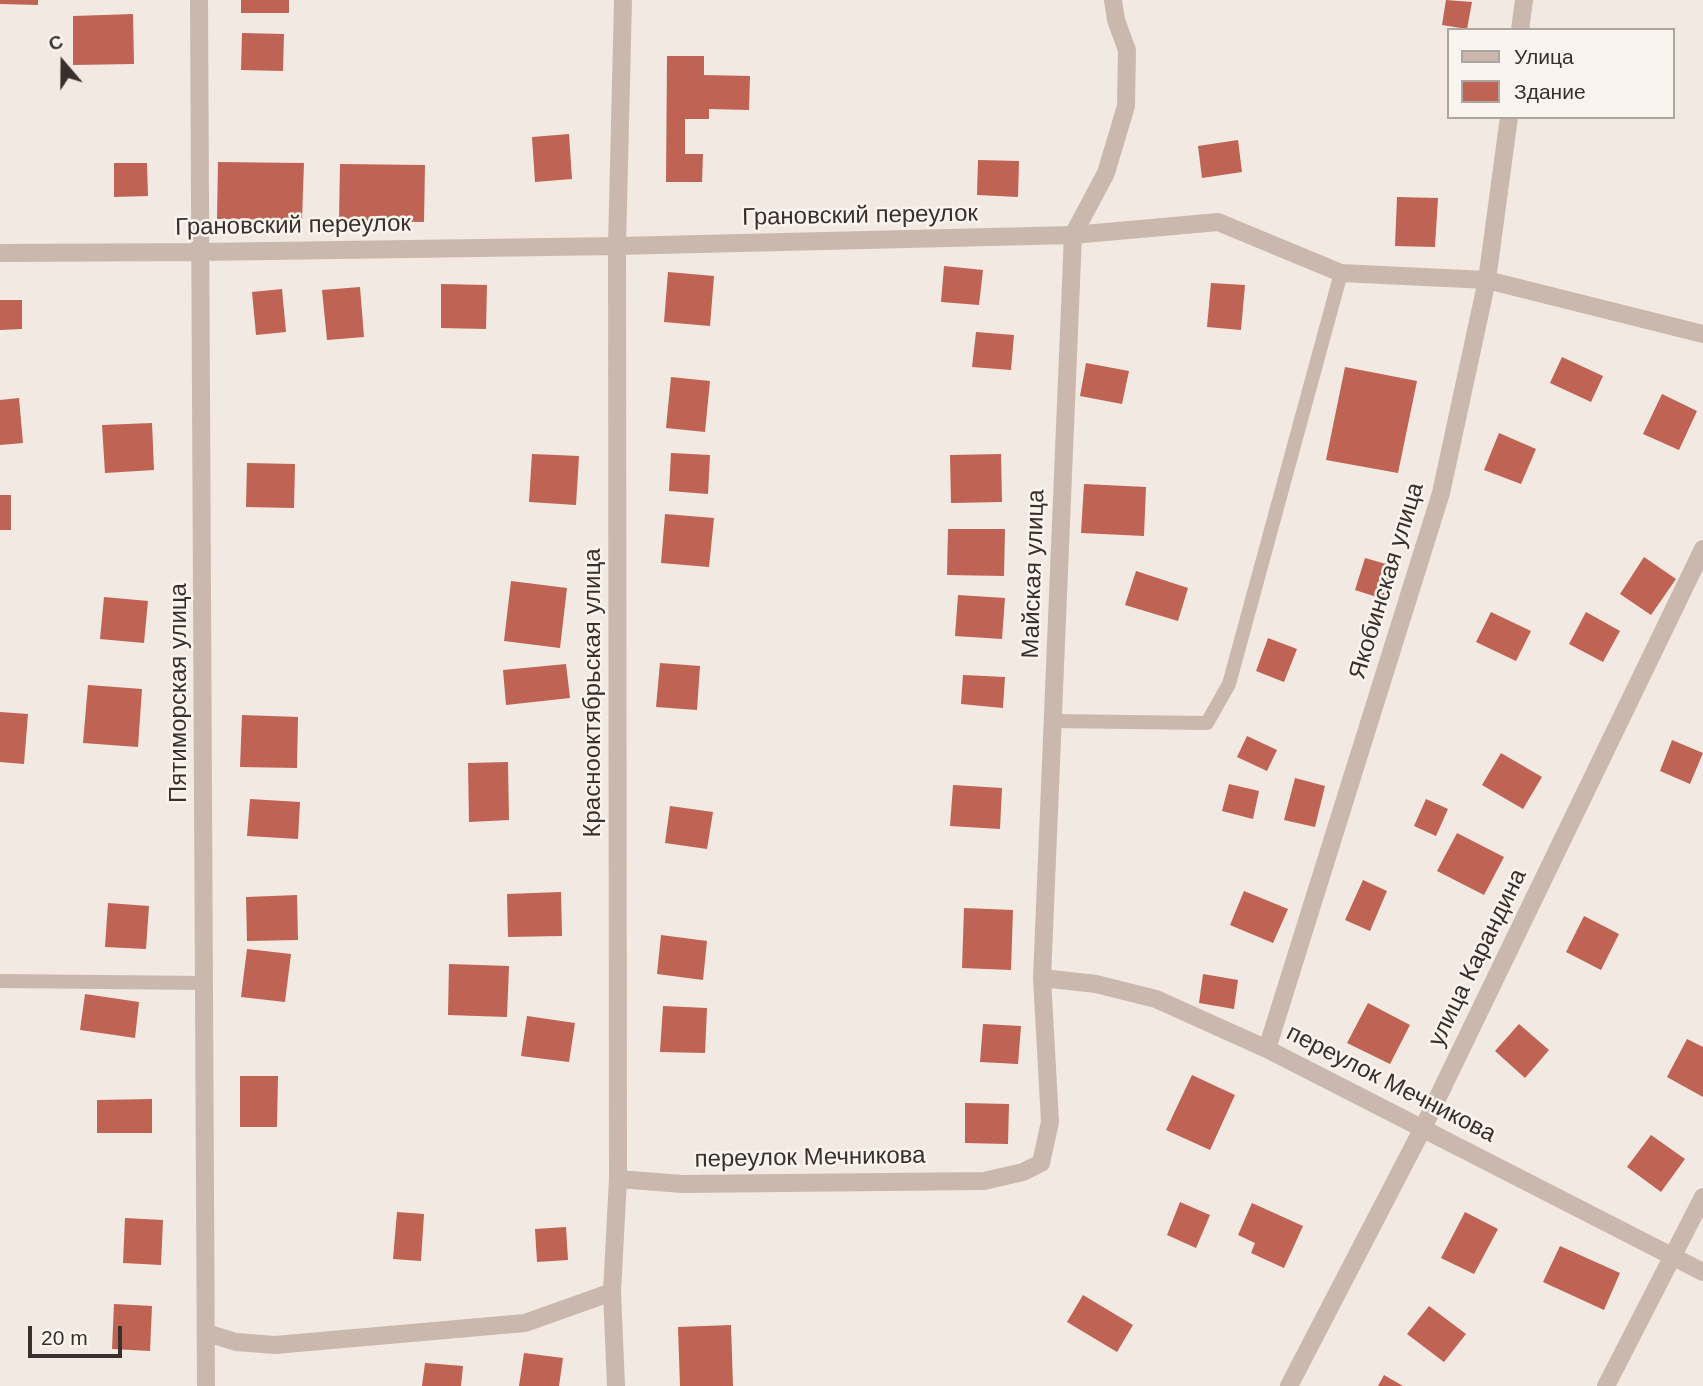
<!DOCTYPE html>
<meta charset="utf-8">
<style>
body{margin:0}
#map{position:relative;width:1703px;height:1386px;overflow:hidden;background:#f2e9e2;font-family:Arial,sans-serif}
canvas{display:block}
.legend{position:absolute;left:1447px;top:28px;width:228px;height:91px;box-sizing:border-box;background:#faf4ee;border:2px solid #ada5a0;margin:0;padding:9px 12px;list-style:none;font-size:21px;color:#392f2c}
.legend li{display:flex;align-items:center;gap:14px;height:35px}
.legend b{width:35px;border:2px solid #ada5a0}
.north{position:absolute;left:28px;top:28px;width:70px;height:70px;-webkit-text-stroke:5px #faf4ee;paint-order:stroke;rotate:340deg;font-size:19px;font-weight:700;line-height:28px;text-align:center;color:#392f2c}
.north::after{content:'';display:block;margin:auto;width:24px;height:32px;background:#392f2c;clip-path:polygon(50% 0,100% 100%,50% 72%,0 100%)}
.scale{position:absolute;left:28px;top:1326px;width:94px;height:32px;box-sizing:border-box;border:4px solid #392f2c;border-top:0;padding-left:9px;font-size:21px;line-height:24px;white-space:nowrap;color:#392f2c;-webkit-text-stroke:5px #faf4ee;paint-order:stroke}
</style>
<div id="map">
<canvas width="1703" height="1386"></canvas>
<ul class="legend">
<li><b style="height:9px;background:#cab8ae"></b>Улица</li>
<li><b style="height:19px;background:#bf6354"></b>Здание</li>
</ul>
<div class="north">С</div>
<div class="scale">20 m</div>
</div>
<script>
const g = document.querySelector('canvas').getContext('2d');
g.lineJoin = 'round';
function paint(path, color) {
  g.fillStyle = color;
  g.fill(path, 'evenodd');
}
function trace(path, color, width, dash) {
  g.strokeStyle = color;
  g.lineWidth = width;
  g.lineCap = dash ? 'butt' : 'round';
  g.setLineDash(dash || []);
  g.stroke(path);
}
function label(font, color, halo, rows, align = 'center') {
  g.font = font + ' Arial,sans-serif';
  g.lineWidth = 5;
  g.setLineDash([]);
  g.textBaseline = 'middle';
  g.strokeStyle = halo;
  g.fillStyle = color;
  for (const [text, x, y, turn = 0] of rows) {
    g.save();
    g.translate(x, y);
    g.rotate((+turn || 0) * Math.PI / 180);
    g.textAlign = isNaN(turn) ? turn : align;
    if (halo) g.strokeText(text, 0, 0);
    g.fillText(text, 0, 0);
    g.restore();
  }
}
const building = new Path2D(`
 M 0,0 L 38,0 L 38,5 L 0,4 Z
 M 241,0 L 289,0 L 289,13 L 241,13 Z
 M 1446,0 L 1472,2 L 1467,29 L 1442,25 Z
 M 133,14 L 134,64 L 73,65 L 73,16 Z
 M 242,33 L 284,34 L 283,71 L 241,70 Z
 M 667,56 L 704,56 L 704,75 L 750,76 L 749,110 L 709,109 L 709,119 L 685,119 L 685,154 L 703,154 L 702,182 L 666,182 Z
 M 569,134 L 572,179 L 535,182 L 532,137 Z
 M 1238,140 L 1242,172 L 1202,178 L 1198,146 Z
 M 978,160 L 1019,161 L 1018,197 L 977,195 Z
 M 218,162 L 304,163 L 302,220 L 217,219 Z
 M 114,163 L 147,163 L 148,196 L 114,197 Z
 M 340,164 L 425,165 L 424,222 L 339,221 Z
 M 1397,197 L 1438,198 L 1435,247 L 1395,246 Z
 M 944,266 L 983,270 L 979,305 L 941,302 Z
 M 668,272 L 714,276 L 710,326 L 664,322 Z
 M 1211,283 L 1245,285 L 1241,330 L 1207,327 Z
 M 441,284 L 487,285 L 486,329 L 441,328 Z
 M 360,287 L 364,337 L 327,340 L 322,290 Z
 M 282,289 L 286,332 L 256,335 L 252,292 Z
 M 0,300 L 22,300 L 22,329 L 0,330 Z
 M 976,332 L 1014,335 L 1011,370 L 972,367 Z
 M 1562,357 L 1603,376 L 1591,402 L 1550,383 Z
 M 1086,363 L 1129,371 L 1122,404 L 1080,396 Z
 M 1345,367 L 1417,381 L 1398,473 L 1326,460 Z
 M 671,377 L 710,381 L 705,432 L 666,428 Z
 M 1662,394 L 1697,411 L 1679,450 L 1643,434 Z
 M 19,398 L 23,443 L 0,445 L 0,400 Z
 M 152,423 L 154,470 L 105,473 L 102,425 Z
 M 1499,433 L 1536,449 L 1521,484 L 1484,470 Z
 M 671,453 L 710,455 L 708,494 L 669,491 Z
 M 532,454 L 579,456 L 576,505 L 529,502 Z
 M 1001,454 L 1002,502 L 951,503 L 950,455 Z
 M 247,463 L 295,464 L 294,508 L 246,507 Z
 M 1084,484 L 1146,487 L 1144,536 L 1081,533 Z
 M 0,495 L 11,495 L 11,530 L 0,530 Z
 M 665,514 L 714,518 L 709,567 L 661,563 Z
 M 948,529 L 1005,529 L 1004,576 L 947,575 Z
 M 1644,557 L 1676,579 L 1651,615 L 1620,594 Z
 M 1365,558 L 1393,566 L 1383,599 L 1355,590 Z
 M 1136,571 L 1188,588 L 1178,621 L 1125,605 Z
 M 511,581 L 567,588 L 560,648 L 504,641 Z
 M 958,595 L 1005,598 L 1002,639 L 955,636 Z
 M 104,597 L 148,601 L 144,643 L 100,639 Z
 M 1491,612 L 1531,631 L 1516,661 L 1476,642 Z
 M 1586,612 L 1620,631 L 1603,662 L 1569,644 Z
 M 1268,638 L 1297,649 L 1284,682 L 1256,671 Z
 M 660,663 L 700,666 L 697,710 L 656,707 Z
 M 566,664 L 570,698 L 506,705 L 503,670 Z
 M 963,675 L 1005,677 L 1003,708 L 961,704 Z
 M 88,685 L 142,689 L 138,747 L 83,743 Z
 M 0,712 L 28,714 L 24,764 L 0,762 Z
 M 242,715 L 298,717 L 297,768 L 240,767 Z
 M 1247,736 L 1277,750 L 1267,771 L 1237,757 Z
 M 1672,740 L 1703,753 L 1690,784 L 1660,771 Z
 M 1501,753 L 1542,777 L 1523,809 L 1482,785 Z
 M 508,762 L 509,820 L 469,822 L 468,763 Z
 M 1295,778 L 1325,786 L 1315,827 L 1284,820 Z
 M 1229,784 L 1259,791 L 1253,819 L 1222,811 Z
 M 953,785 L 1002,788 L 1000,829 L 950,826 Z
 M 250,799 L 300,802 L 298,839 L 247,836 Z
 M 1426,799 L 1448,809 L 1436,836 L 1414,826 Z
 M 670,806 L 713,812 L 707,849 L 665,843 Z
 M 1457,833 L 1504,857 L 1484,895 L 1437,871 Z
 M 1363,880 L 1387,891 L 1370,931 L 1345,920 Z
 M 1244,891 L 1288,909 L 1273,943 L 1230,925 Z
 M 561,892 L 562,936 L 508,937 L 507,894 Z
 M 297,895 L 298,940 L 247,941 L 246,897 Z
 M 108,903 L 149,906 L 146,949 L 105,947 Z
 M 964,908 L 1013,910 L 1011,970 L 962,968 Z
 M 1584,916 L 1619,934 L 1601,970 L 1566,952 Z
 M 661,935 L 707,941 L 703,980 L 657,974 Z
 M 247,949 L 291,954 L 285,1002 L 241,997 Z
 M 449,964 L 509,966 L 507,1017 L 448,1015 Z
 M 1203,974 L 1238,980 L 1234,1009 L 1199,1003 Z
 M 85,994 L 139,1002 L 135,1038 L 80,1030 Z
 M 1368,1003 L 1410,1025 L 1390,1064 L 1347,1043 Z
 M 663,1006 L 707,1008 L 705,1053 L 660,1052 Z
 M 527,1016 L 575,1023 L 569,1062 L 521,1056 Z
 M 983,1024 L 1021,1026 L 1018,1064 L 980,1062 Z
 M 1519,1024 L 1549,1050 L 1525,1078 L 1495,1051 Z
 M 1687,1039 L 1703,1047 L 1703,1097 L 1667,1077 Z
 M 1192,1075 L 1235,1095 L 1210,1150 L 1166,1130 Z
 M 240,1076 L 278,1076 L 277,1127 L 240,1127 Z
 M 152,1099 L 152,1133 L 97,1133 L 97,1100 Z
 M 965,1103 L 1009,1104 L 1008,1144 L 965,1143 Z
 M 1651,1135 L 1685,1159 L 1661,1192 L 1627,1167 Z
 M 1180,1202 L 1210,1215 L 1196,1248 L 1167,1235 Z
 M 1252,1203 L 1303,1226 L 1284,1268 L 1251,1253 L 1255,1243 L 1238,1235 Z
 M 397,1212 L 424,1214 L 421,1261 L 393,1259 Z
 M 1465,1212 L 1498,1229 L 1474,1274 L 1441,1258 Z
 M 125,1218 L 163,1220 L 161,1265 L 123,1263 Z
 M 566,1227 L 568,1260 L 537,1262 L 535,1229 Z
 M 1560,1246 L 1620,1273 L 1604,1310 L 1543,1282 Z
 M 1083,1295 L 1133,1325 L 1117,1352 L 1067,1322 Z
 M 114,1304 L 152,1306 L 150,1351 L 112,1349 Z
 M 1429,1306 L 1466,1334 L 1444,1362 L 1407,1334 Z
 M 731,1325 L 733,1386 L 680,1386 L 678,1327 Z
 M 524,1353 L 563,1358 L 559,1386 L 519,1386 Z
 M 425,1363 L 463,1366 L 461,1386 L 422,1386 Z
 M 1384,1375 L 1403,1386 L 1378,1386 Z`);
const service = new Path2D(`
 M 1053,721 L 1207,723 L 1229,684 L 1341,273
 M 0,981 L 205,983`);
const minor = new Path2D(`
 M 199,0 L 206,1386
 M 1520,30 L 1524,0
 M 0,253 L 201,252 L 617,246 L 1073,235 L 1218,222 L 1341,273 L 1487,280 L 1703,334
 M 1042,978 L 1096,984 L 1156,999 L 1267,1049 L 1703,1272
 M 1267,1049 L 1441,493 L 1487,280 L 1509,117
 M 618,1179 L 683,1184 L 984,1181 L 1023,1172 L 1041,1163 L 1050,1122 L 1042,978 L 1073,235 L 1106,173 L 1126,106 L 1127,50 L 1116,20 L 1113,0
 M 207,1333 L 236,1342 L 275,1345 L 525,1323 L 612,1292
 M 616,1386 L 612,1292 L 618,1179 L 617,246 L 623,0
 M 1289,1386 L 1423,1128 L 1703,549
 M 1606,1386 L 1703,1197`);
const streetNames = [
 ["Грановский переулок",860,216,-1],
 ["Грановский переулок",293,226,-1],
 ["Майская улица",1034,574,-88],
 ["Якобинская улица",1387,581,-73],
 ["Пятиморская улица",179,693,-90],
 ["Краснооктябрьская улица",593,693,-90],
 ["улица Карандина",1478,958,-64],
 ["переулок Мечникова",1391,1084,27],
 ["переулок Мечникова",810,1158,-1]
];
paint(building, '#bf6354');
trace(service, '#cab8ae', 14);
trace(minor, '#cab8ae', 18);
label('24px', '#392f2c', '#faf4ee', streetNames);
</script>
